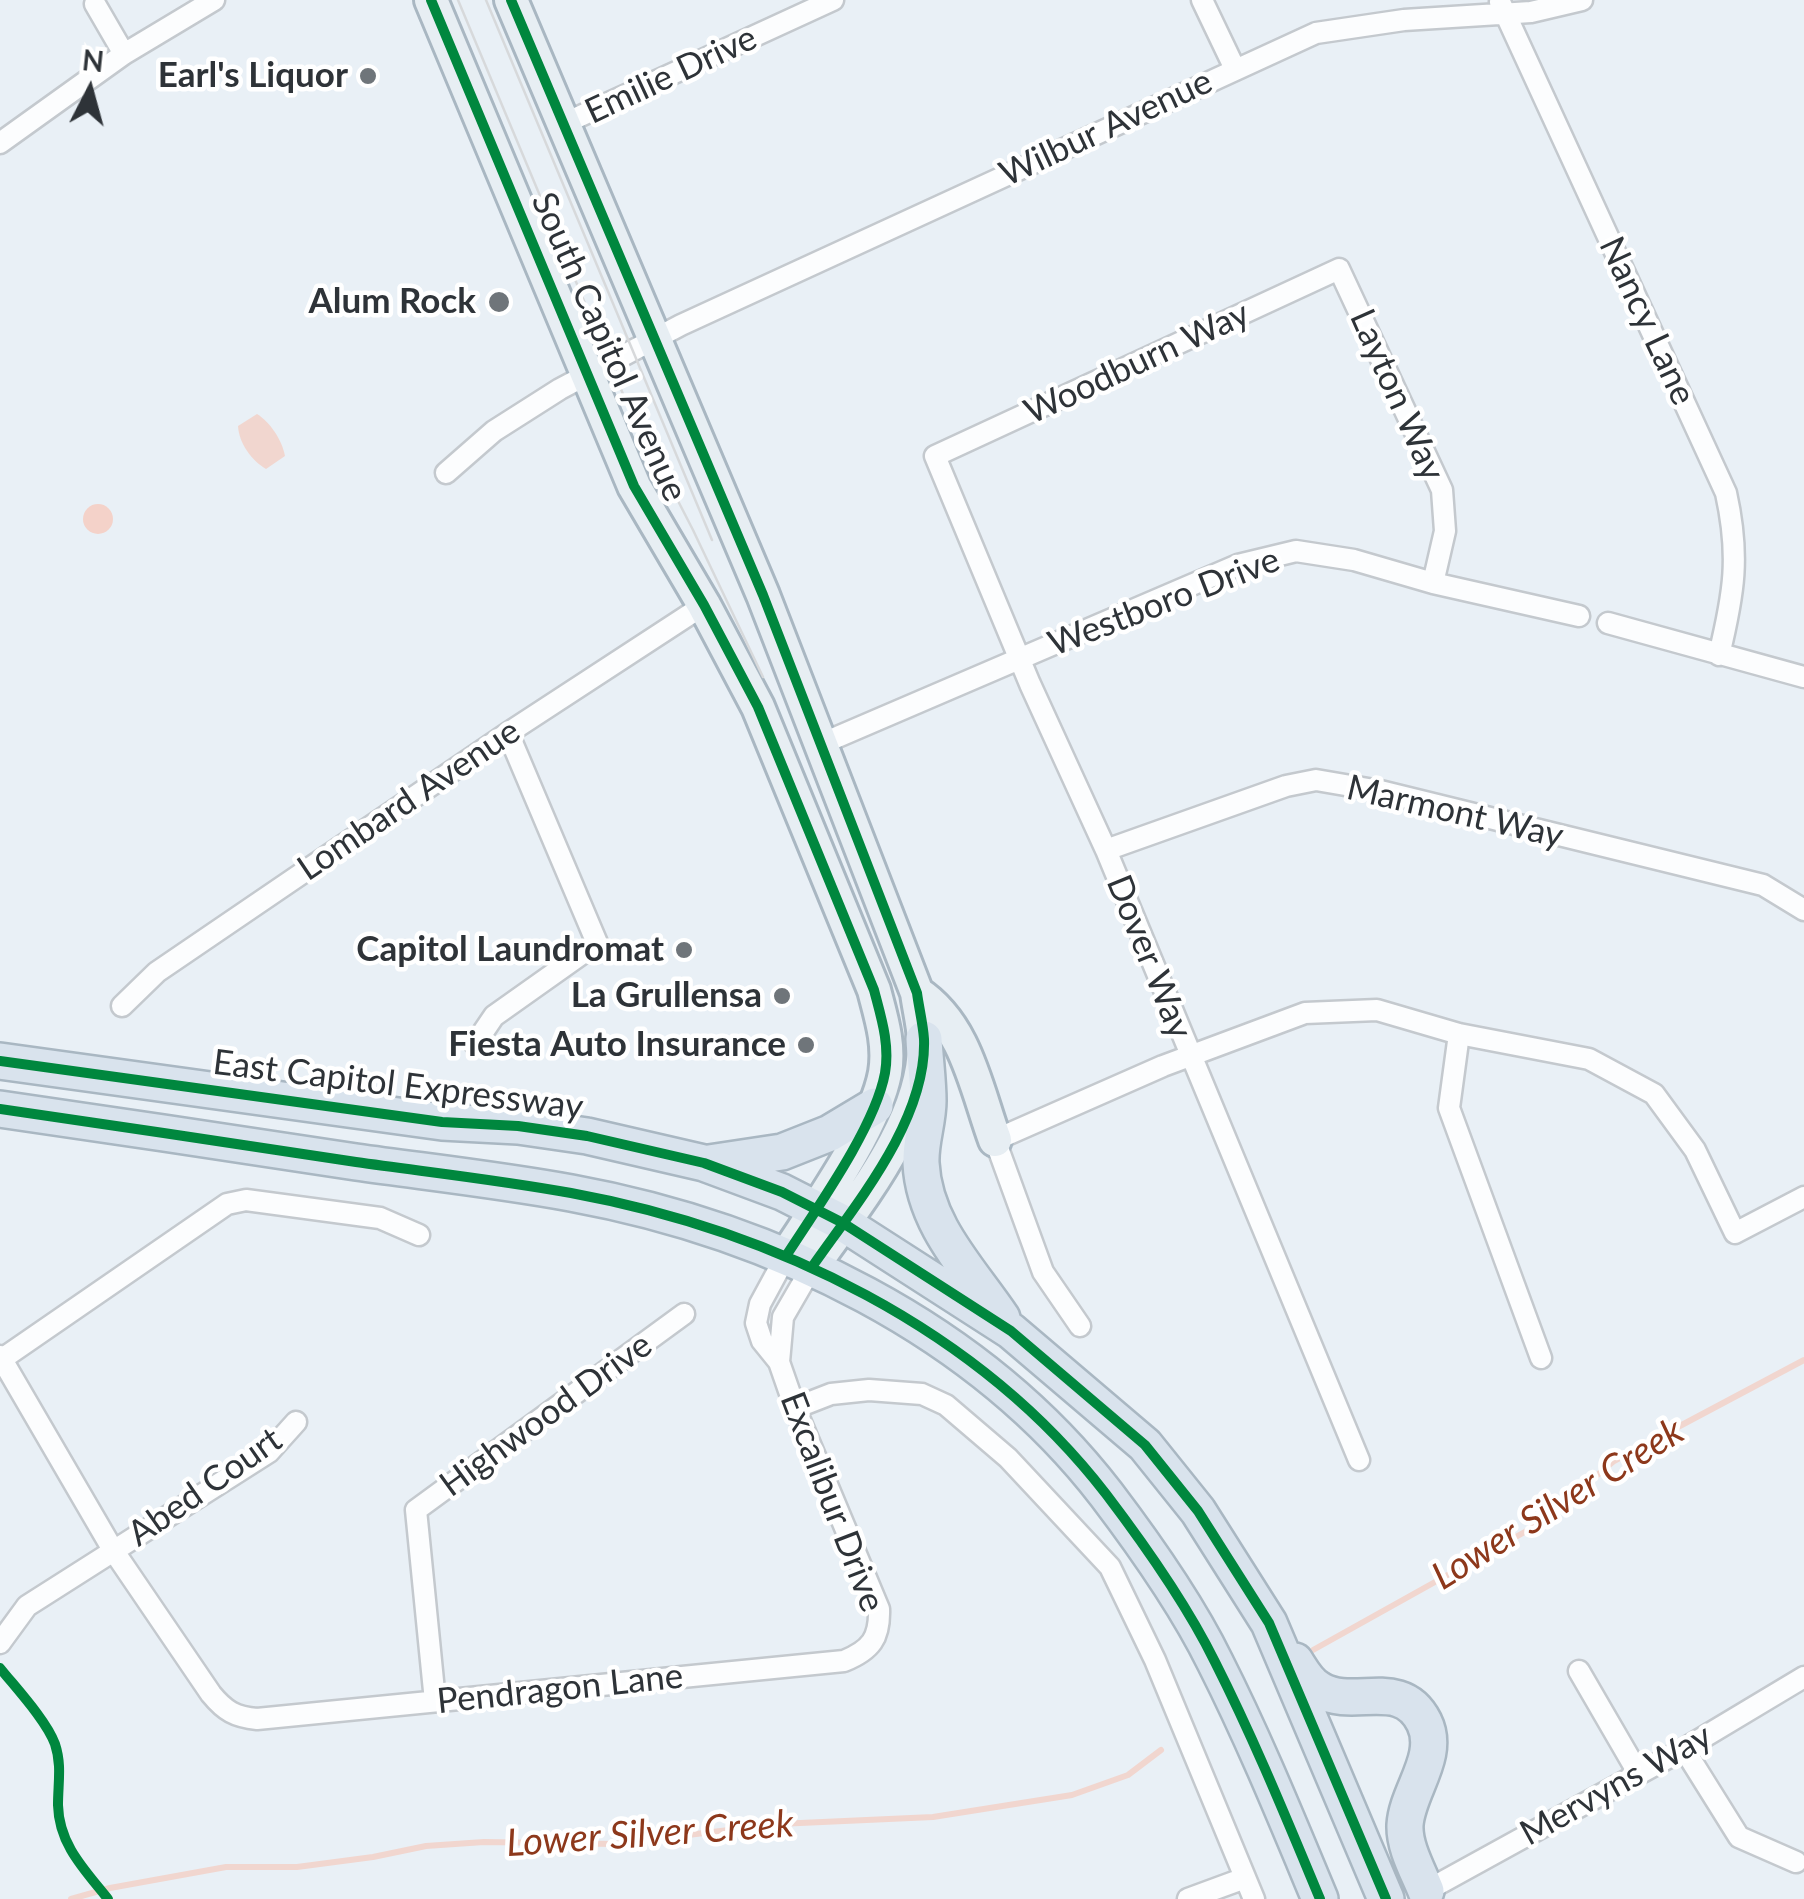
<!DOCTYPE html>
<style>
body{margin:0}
#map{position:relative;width:1804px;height:1899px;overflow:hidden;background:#e9f0f6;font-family:Lato,sans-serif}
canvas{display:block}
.north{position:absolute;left:40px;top:40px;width:100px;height:100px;-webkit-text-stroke:8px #fff;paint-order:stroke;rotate:6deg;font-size:28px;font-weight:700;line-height:40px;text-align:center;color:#2e3338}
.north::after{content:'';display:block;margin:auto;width:35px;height:45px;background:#2e3338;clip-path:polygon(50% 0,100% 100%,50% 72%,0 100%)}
</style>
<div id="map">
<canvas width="1804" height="1899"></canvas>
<div class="north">N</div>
</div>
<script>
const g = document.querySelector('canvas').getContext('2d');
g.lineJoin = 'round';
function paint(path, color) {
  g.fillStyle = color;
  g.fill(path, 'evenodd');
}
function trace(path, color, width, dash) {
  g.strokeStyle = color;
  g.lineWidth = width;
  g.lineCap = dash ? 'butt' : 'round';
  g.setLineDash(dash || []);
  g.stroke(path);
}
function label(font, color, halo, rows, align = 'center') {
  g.font = font + ' Lato,sans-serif';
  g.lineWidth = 9;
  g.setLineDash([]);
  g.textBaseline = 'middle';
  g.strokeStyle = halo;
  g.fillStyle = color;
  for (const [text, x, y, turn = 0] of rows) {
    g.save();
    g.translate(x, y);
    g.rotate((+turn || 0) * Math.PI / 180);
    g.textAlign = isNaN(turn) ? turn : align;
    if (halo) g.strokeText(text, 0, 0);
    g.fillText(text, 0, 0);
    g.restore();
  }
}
const green = new Path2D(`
 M83 519a15 15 0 1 1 30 0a15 15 0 1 1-30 0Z`);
const water = new Path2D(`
 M 257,414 C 270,422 282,440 285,456 L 266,469 C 251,460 239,443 238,426 Z`);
const stream = new Path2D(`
 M 1313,1650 L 1539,1524 L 1614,1461 L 1804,1360
 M 71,1899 L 110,1888 L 226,1867 L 297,1867 L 373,1857 L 426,1846 L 484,1842 L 614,1844 L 778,1824 L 933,1817 L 1072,1795 L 1128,1775 L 1161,1750`);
const street = new Path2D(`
 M 1202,0 L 1235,69
 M 1500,2 L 1726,493 C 1740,556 1734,593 1719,655
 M 95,4 L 124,54
 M 563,124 L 833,0
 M 0,143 L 124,54 L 214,0
 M 446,473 L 494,431 L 560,389 L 681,325 L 1316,33 L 1404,20 L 1531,12 L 1582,0
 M 1608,623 L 1804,677
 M 821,744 L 1238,565 L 1296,551 L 1354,560 L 1433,583 L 1579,616
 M 1106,850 L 1286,786 L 1316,780 L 1380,791 L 1763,885 L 1804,910
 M 122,1006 L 157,972 L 508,733 L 704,605
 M 1459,1034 L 1449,1108 L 1541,1358
 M 475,1044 L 494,1016 L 597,943 L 508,733
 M 1080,1326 L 1043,1272 L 995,1140 L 1163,1066 L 1305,1013 L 1377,1010 L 1459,1034 L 1589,1059 L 1654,1094 L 1695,1150 L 1735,1233 L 1804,1197
 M 0,1356 L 113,1550 L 211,1694 C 225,1711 235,1717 257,1719 L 844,1661 C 871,1650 880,1638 879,1609 L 795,1408 L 779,1362 L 762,1341 L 756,1323 L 760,1304 L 786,1256
 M 2,1359 L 227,1204 L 246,1200 L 380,1218 L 419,1235
 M 779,1362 L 783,1317 L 812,1267
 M 795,1408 L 831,1394 L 869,1390 L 922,1394 L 946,1405 L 1008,1458 L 1110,1567 L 1155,1660 L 1254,1899
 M 1359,1460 L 1106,850 L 1030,684 L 935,456 L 1339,269 L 1442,490 L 1445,531 L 1433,583
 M 0,1643 L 27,1606 L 269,1452 L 296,1422
 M 1579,1671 L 1637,1771
 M 435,1701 L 416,1510 L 684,1314
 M 1684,1749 L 1739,1837 L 1796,1862
 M 1188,1899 L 1245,1878
 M 1429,1899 L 1426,1891 L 1684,1749 L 1804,1677`);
const primary = new Path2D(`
 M 431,0 L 634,486 L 704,605 L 758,707 L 874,990 C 881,1017 890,1044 885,1073 C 875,1127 817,1208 786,1256
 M 511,0 L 763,595 L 917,993 C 919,1008 923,1024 924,1039 C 927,1120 856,1204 812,1267
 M 917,993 C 966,1025 976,1088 995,1140`);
const highway = new Path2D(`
 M 924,1039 C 925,1060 928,1081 928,1101 C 928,1122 920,1142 921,1163 C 924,1225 969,1269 1002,1318
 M 0,1061 L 442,1122 L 518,1126 L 587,1136 L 704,1163 L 782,1192 L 843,1223 L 1011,1331 L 1145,1445 L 1198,1511 L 1269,1623 L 1386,1899
 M 0,1109 C 119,1126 237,1144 356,1162 C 427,1172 500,1180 571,1193 C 773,1230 978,1328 1106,1494 C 1144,1544 1187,1605 1215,1662 C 1254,1739 1287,1820 1320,1899
 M 709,1163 L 782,1152 L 830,1133 L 875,1106
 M 1295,1661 C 1302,1672 1308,1684 1320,1690 C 1354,1710 1401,1676 1424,1722 C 1441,1756 1407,1791 1405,1825 C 1404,1847 1418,1871 1426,1891`);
const tram = new Path2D(`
 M 458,0 L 623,394 L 693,530 L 763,677
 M 486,0 L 712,540`);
const cycleway = new Path2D(`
 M 431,0 L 634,486 L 704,605 L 758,707 L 874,990 C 881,1017 890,1044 885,1073 C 875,1127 817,1208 786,1256
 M 511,0 L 763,595 L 917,993 C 919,1008 923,1024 924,1039 C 927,1120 856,1204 812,1267
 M 0,1061 L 442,1122 L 518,1126 L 587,1136 L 704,1163 L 782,1192 L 843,1223 L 1011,1331 L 1145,1445 L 1198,1511 L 1269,1623 L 1386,1899
 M 0,1109 C 119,1126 237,1144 356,1162 C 427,1172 500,1180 571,1193 C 773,1230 978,1328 1106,1494 C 1144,1544 1187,1605 1215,1662 C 1254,1739 1287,1820 1320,1899
 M 0,1668 C 16,1688 46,1720 55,1744 C 62,1765 58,1783 58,1805 C 59,1845 85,1870 108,1899`);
const markers = [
 [368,76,10,"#6f757a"],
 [499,302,12,"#6f757a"],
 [684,950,10,"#6f757a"],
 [782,996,10,"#6f757a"],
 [806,1045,10,"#6f757a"]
];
const streetNames = [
 ["Emilie Drive",671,75,-25],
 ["Wilbur Avenue",1106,128,-25],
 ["Nancy Lane",1647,321,65],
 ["South Capitol Avenue",609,347,66],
 ["Woodburn Way",1137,363,-25],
 ["Layton Way",1397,395,66],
 ["Westboro Drive",1164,602,-21],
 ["Lombard Avenue",409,800,-34],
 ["Marmont Way",1455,812,13],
 ["Dover Way",1149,957,68],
 ["East Capitol Expressway",398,1085,7],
 ["Highwood Drive",546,1415,-36],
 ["Abed Court",205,1487,-35],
 ["Excalibur Drive",832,1502,69],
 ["Pendragon Lane",560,1689,-6],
 ["Mervyns Way",1616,1785,-29]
];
const poiNames = [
 ["Earl's Liquor",348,76],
 ["Alum Rock",476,302],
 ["Capitol Laundromat",664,950],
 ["La Grullensa",762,996],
 ["Fiesta Auto Insurance",786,1045]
];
const waterNames = [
 ["Lower Silver Creek",1558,1504,-32],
 ["Lower Silver Creek",650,1834,-4]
];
paint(green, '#f4d2c9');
paint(water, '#f1d6cf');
trace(stream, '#f1d6cf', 6);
trace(street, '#c4c9ce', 25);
trace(primary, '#a9b7c2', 38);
trace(highway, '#a9b7c2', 40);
trace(street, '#fcfdfe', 20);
trace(primary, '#e7eef3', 32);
trace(highway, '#d9e3ed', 35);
trace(tram, '#d7d9db', 2.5);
trace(cycleway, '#00873e', 10);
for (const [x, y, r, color] of markers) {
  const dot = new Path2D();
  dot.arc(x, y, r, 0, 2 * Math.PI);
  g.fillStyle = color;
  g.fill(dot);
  trace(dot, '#fff', 4);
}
label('35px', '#2e3338', '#fff', streetNames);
label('bold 35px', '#2e3338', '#fff', poiNames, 'right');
label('italic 38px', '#8d381b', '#fff', waterNames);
</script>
